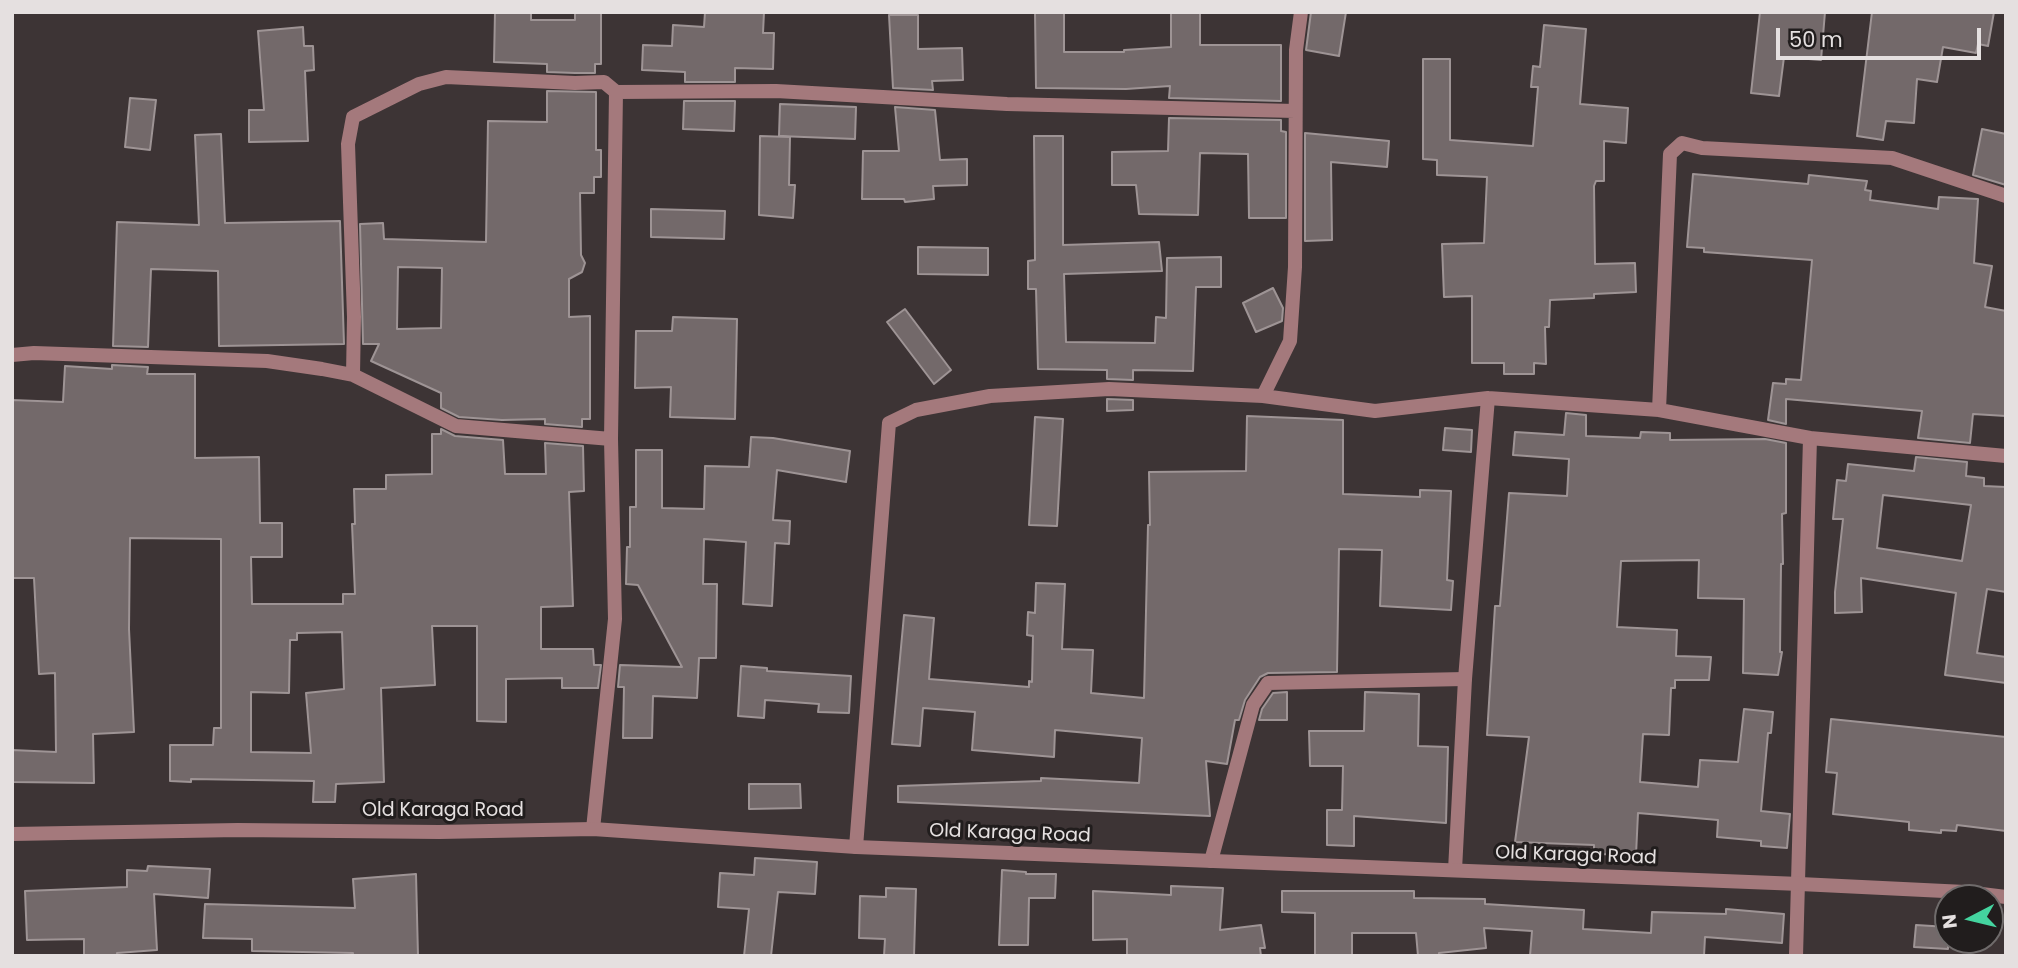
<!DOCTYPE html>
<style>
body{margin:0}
#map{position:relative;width:2018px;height:968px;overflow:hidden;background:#3d3435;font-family:Poppins,sans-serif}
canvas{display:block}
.frame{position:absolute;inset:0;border:14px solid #e5e0e0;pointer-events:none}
.north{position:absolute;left:1934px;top:884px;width:70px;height:70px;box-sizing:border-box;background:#211d1d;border:2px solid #6f6b6b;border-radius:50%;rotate:263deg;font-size:19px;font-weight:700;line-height:28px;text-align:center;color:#e5e0e0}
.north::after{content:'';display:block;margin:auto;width:24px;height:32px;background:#44d49f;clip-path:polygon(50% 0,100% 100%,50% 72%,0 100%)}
.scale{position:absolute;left:1776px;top:28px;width:205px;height:32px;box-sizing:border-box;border:4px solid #e5e0e0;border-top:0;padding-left:9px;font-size:21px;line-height:24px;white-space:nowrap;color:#e5e0e0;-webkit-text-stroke:5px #211d1d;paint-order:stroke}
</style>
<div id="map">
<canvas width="2018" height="968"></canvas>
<div class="frame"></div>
<div class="north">N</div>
<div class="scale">50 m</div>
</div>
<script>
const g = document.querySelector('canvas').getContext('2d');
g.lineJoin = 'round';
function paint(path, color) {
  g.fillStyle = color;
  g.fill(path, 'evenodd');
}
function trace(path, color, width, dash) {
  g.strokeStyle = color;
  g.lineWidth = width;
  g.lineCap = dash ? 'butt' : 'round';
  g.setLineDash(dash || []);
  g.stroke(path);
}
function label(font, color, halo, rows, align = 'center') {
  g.font = font + ' Poppins,sans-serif';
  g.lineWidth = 6;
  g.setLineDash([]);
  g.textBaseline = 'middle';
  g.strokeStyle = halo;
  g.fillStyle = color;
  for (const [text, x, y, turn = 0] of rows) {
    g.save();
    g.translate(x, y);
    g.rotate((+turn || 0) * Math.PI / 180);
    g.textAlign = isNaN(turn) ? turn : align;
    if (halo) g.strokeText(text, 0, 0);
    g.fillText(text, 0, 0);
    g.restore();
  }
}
const building = new Path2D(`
 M 495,12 L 531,12 L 531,20 L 575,20 L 575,12 L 601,12 L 601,64 L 595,64 L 595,73 L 575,73 L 547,72 L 547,64 L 494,62 Z
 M 705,12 L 764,12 L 763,33 L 774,33 L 773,69 L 735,68 L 735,82 L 685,82 L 685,72 L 642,70 L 643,45 L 672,46 L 673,25 L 704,27 Z
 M 1035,12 L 1064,12 L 1064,52 L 1124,52 L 1124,50 L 1171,47 L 1171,12 L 1200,12 L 1200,45 L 1281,45 L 1281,101 L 1169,98 L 1170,86 L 1126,89 L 1036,88 Z
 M 1311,12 L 1346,12 L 1339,56 L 1306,50 Z
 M 1760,12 L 1825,12 L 1821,60 L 1784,57 L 1779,96 L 1751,93 Z
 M 1872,12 L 1994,12 L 1988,46 L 1978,44 L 1976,53 L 1943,47 L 1937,82 L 1917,79 L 1914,123 L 1886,121 L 1883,140 L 1857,136 Z
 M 889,15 L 918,15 L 918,49 L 962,48 L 963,80 L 932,81 L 933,90 L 893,88 Z
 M 1544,25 L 1586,29 L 1580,104 L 1628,108 L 1626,143 L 1604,141 L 1604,181 L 1596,181 L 1594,186 L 1595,264 L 1635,263 L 1636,292 L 1594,294 L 1594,298 L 1550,300 L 1549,327 L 1545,327 L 1546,364 L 1534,363 L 1534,374 L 1504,374 L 1504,363 L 1472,363 L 1472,296 L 1444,297 L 1442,244 L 1484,243 L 1487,177 L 1437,175 L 1437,160 L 1423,159 L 1423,59 L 1450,59 L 1450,140 L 1533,146 L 1538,87 L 1531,87 L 1533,66 L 1540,67 Z
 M 303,27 L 304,46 L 313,46 L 314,70 L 305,71 L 308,141 L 249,142 L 249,110 L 264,110 L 258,31 Z
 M 547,91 L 596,92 L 596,150 L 601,150 L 601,177 L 594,177 L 594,193 L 580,193 L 581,255 L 585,263 L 582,272 L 569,279 L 569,317 L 590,316 L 590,419 L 582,419 L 582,427 L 545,424 L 545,419 L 502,420 L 459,417 L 441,408 L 441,393 L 371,361 L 379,344 L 363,344 L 360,224 L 383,223 L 384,239 L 486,242 L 488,121 L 547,122 ZM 398,267 L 442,268 L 441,328 L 397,329 Z
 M 130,98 L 156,100 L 150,150 L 125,147 Z
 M 684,101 L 735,101 L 734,131 L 683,129 Z
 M 780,104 L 856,107 L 855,139 L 779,136 Z
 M 895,107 L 935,110 L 940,160 L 967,159 L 967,185 L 933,186 L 934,199 L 905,202 L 904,199 L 862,199 L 863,151 L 899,151 Z
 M 1169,118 L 1281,120 L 1281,131 L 1286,132 L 1286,218 L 1249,218 L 1248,154 L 1200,153 L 1198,215 L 1139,214 L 1136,185 L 1112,185 L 1112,152 L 1168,151 Z
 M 1982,129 L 2006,134 L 2006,185 L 1973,175 Z
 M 1305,133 L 1389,141 L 1387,167 L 1331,162 L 1332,240 L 1305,241 Z
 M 221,134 L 225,223 L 340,221 L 344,344 L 219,346 L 218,271 L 151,269 L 148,347 L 113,346 L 117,222 L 199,225 L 195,135 Z
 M 760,136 L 790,137 L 789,185 L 795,185 L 793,218 L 759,215 Z
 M 1034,136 L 1063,136 L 1063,245 L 1159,242 L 1162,271 L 1064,274 L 1066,342 L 1155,343 L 1156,317 L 1166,318 L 1167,258 L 1221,257 L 1221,287 L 1196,287 L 1193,371 L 1133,370 L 1133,380 L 1107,379 L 1107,370 L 1038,369 L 1036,289 L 1028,289 L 1028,261 L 1035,260 Z
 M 1693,174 L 1808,184 L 1809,175 L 1867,181 L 1865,190 L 1871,191 L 1870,200 L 1938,209 L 1939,197 L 1978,199 L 1974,263 L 1992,266 L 1985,307 L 2006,311 L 2006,416 L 1973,414 L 1970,443 L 1918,438 L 1922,411 L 1786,399 L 1786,424 L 1768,420 L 1773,383 L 1786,384 L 1786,379 L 1801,380 L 1812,260 L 1704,252 L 1704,248 L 1687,247 Z
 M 651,209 L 725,211 L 724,239 L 651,237 Z
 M 918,247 L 988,248 L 988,275 L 918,274 Z
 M 1273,288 L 1283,308 L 1282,321 L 1256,332 L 1243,303 Z
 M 905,309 L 951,370 L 934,384 L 887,322 Z
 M 673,317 L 737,319 L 735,419 L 670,417 L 671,387 L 635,388 L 636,331 L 672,331 Z
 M 112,365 L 148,367 L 147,374 L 195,374 L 195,458 L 259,457 L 260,523 L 282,523 L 282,557 L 251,557 L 252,604 L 343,604 L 343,594 L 355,594 L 352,524 L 355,524 L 354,489 L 386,489 L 386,475 L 432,474 L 432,434 L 441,434 L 441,429 L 455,436 L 503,440 L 505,474 L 546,474 L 545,443 L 583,446 L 584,491 L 569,492 L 573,606 L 541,607 L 541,649 L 593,649 L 594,665 L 601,665 L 598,688 L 562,688 L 562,678 L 506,679 L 506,722 L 477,721 L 477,626 L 432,626 L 435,685 L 381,688 L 384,782 L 336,784 L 335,802 L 313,802 L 314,781 L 191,779 L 191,782 L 170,781 L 170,745 L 213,745 L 214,728 L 221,728 L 221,539 L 130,538 L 129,629 L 134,732 L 93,734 L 94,783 L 12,782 L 12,750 L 56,752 L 55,673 L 39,674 L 34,578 L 12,578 L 12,400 L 63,402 L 65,366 L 112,369 ZM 342,632 L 344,689 L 306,693 L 311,753 L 251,752 L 251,692 L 289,693 L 290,640 L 297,640 L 297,633 Z
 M 1107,399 L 1133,400 L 1133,410 L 1107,411 Z
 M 1566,413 L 1586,415 L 1586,436 L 1640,438 L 1641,432 L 1670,433 L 1670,440 L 1765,439 L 1786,443 L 1786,513 L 1782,514 L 1783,564 L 1781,564 L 1780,652 L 1782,652 L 1778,675 L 1743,673 L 1744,599 L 1698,598 L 1699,560 L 1621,561 L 1617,627 L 1677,630 L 1676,656 L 1711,657 L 1709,680 L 1675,680 L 1675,688 L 1671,688 L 1669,735 L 1643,734 L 1640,782 L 1698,787 L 1700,760 L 1738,762 L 1744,709 L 1773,712 L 1771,733 L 1768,733 L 1761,811 L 1790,814 L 1787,848 L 1761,846 L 1761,841 L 1717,837 L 1718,820 L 1638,813 L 1636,855 L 1594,854 L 1594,845 L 1515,842 L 1529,737 L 1487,735 L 1495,606 L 1500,606 L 1509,493 L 1567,496 L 1569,459 L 1513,455 L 1515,432 L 1564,435 Z
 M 1247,416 L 1343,420 L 1343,494 L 1420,497 L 1420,490 L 1451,491 L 1447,580 L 1453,581 L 1451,610 L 1380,606 L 1382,550 L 1339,549 L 1337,672 L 1268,673 L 1260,677 L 1245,700 L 1239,720 L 1235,720 L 1227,764 L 1206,761 L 1210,816 L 898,802 L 898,786 L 1041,781 L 1041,778 L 1139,783 L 1142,738 L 1055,730 L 1054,757 L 972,750 L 975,712 L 923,708 L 920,746 L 892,744 L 904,615 L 934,618 L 929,679 L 1029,687 L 1029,681 L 1032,682 L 1033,636 L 1027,635 L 1028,612 L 1035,613 L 1036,583 L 1065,584 L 1062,649 L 1093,650 L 1091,693 L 1144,698 L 1148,525 L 1150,525 L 1149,472 L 1246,471 Z
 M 1035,417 L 1063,419 L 1057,526 L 1029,525 Z
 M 1445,428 L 1472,430 L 1471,452 L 1443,450 Z
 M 751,437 L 773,438 L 850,451 L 846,482 L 777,470 L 773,520 L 790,521 L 789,544 L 775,543 L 772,606 L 743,604 L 746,542 L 704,539 L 703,584 L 717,584 L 716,658 L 699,658 L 697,698 L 653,696 L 652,738 L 623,738 L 624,687 L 618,687 L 620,665 L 682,667 L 638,585 L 626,584 L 627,547 L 630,547 L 630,507 L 636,507 L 636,450 L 662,450 L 662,508 L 704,509 L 705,466 L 749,467 Z
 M 1916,457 L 1967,462 L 1966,476 L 1984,478 L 1984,486 L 2006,487 L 2006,592 L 1987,589 L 1977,653 L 2006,657 L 2006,683 L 1945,675 L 1956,593 L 1861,578 L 1862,612 L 1835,613 L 1835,592 L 1843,519 L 1833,519 L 1837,480 L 1846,481 L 1848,464 L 1914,471 ZM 1883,495 L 1971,505 L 1962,561 L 1877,548 Z
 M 741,666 L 767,668 L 767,671 L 851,676 L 849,713 L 818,712 L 819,704 L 765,700 L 764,718 L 738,716 Z
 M 1287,692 L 1287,720 L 1259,720 L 1262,709 L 1273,693 Z
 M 1365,692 L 1419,694 L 1418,746 L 1448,747 L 1446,823 L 1354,816 L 1354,846 L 1327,845 L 1327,810 L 1342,810 L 1343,766 L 1310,766 L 1309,731 L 1364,731 Z
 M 1831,719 L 2006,737 L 2006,831 L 1957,825 L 1956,831 L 1941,830 L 1941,833 L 1909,830 L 1909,822 L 1833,814 L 1837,773 L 1826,772 Z
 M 749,784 L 800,784 L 801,808 L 749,809 Z
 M 755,858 L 817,862 L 815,894 L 778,892 L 771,956 L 744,956 L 749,909 L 718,907 L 720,873 L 754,875 Z
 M 148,866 L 210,869 L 208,898 L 154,894 L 157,950 L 117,953 L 117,956 L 84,956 L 84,939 L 27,940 L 25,891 L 127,887 L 127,870 L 147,871 Z
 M 1002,870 L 1026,872 L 1026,874 L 1056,874 L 1055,898 L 1029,898 L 1028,945 L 999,945 Z
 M 416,874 L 418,956 L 353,956 L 353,953 L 252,951 L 252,939 L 203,938 L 205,904 L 355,908 L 353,879 Z
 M 1171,886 L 1223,888 L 1220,930 L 1261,925 L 1265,948 L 1260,948 L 1261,956 L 1127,956 L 1127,939 L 1093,940 L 1093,891 L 1171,895 Z
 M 886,888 L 916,889 L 914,956 L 884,956 L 885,939 L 859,938 L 860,896 L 886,897 Z
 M 1282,891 L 1414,891 L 1414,898 L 1485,899 L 1485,904 L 1584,910 L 1583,929 L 1651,933 L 1652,912 L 1726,914 L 1726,909 L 1784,914 L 1782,943 L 1705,937 L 1704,956 L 1530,956 L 1532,931 L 1484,928 L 1486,948 L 1439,953 L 1439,956 L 1418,956 L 1416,933 L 1352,933 L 1352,956 L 1315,956 L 1315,913 L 1282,912 Z
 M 1916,925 L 1948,927 L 1948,949 L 1914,947 Z`);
const service = new Path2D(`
 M 1211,861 L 1253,705 L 1268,683 L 1465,679`);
const minor = new Path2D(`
 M 616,92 L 776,91 L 1007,104 L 1295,111
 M 12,355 L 34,353 L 267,361 L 322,369 L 353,375 L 456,426 L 611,439
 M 353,375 L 354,317 L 348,144 L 353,117 L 419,84 L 446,77 L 575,83 L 604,82 L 616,92 L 611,439 L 615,619 L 593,829
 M 1263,396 L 1290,341 L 1295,267 L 1296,50 L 1301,12
 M 1659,410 L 1670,154 L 1682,143 L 1702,148 L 1892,158 L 2006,196
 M 856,847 L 889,423 L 916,410 L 990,396 L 1109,389 L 1263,396 L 1375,411 L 1488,398 L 1659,410 L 1810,438
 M 1455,870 L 1465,679 L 1488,398
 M 1796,956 L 1810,438 L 2006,456`);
const tertiary = new Path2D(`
 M 12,834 L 238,830 L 439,832 L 593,829 L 856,847 L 1800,884 L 1965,892 L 2006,897`);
const streetNames = [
 ["Old Karaga Road",443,811],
 ["Old Karaga Road",1010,834,2],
 ["Old Karaga Road",1576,856,2]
];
paint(building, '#73696a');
trace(building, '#9e9495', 2);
trace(service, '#a4797c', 14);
trace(minor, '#a4797c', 14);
trace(tertiary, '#a4797c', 14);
label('19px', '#e5e0e0', '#211d1d', streetNames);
</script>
